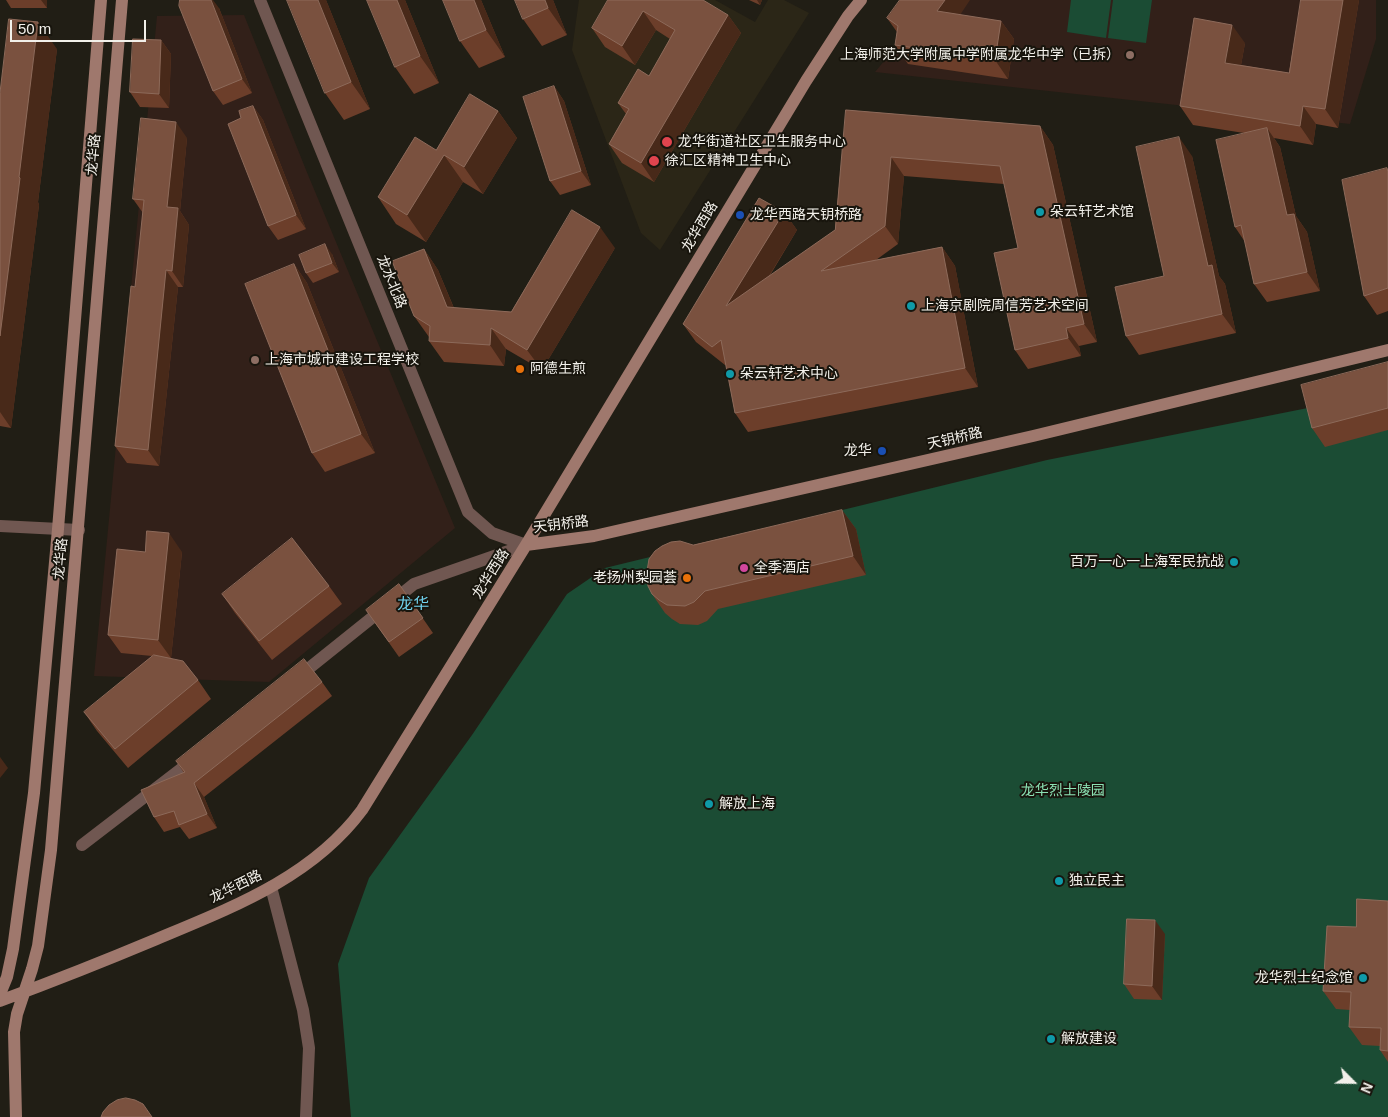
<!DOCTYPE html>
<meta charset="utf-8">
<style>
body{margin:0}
#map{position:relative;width:1388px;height:1117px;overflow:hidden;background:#211e15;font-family:Helvetica,sans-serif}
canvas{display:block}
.north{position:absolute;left:1328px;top:1057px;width:50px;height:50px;-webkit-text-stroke:4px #18150d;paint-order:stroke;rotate:113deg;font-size:14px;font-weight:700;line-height:20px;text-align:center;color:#f2f0ea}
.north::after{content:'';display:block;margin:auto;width:18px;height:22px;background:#f2f0ea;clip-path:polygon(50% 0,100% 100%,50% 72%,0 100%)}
.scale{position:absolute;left:10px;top:20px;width:136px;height:22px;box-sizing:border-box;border:2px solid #f2f0ea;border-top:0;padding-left:6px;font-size:15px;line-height:18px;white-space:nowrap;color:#f2f0ea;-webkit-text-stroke:4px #18150d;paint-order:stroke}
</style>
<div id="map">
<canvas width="1388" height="1117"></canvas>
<div class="north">N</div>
<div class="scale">50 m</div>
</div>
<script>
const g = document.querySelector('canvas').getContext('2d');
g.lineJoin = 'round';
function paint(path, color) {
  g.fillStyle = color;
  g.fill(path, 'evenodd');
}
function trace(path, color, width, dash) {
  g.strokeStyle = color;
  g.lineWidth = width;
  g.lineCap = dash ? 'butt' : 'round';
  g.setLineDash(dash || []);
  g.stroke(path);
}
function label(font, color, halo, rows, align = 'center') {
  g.font = font + ' Helvetica,"Noto Sans SC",sans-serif';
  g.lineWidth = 4;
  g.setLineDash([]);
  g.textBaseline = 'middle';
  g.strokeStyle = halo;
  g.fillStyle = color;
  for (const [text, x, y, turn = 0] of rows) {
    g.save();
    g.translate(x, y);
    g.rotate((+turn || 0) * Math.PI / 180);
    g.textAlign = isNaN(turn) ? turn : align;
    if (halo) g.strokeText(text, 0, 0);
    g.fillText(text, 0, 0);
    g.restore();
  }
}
const built = new Path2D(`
 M 579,0 L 715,0 L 755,22 L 768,0 L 784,0 L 809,13 L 660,250 L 641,233 L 572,50 Z`);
const education = new Path2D(`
 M 935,0 L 1376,0 L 1376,39 L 1350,124 L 875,72 Z
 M 244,15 L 306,170 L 455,528 L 269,682 L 94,676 L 157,16 Z`);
const green = new Path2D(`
 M 1071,0 L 1111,0 L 1106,38 L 1067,32 Z
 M 1113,0 L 1152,0 L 1146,43 L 1108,38 Z
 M 1388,392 L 1388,1117 L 351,1117 L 338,964 L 369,878 L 472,735 L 567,594 L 605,568 L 1047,460 Z`);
const street = new Path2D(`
 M 260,0 L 468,512 L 492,533 L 526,545
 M 0,526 L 79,530
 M 298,677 L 414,584 L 526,545
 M 82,845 L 194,759
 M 271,887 L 303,1010 L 309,1048 L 306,1117`);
const secondary = new Path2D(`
 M 526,545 L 594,536 L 1033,436 L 1388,350
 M 0,994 L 7,977 L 13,949 L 34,793 L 58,529 L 101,0
 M 0,1001 C 51,982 102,962 152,941 C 228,909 311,879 362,810 L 526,545 L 806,81 L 848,16 L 861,0
 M 16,1117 L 14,1032 L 17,1014 L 32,969 L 38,946 L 51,850 L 122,0`);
const wall = new Path2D(`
 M 6,0 L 47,0 L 47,8 L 11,8 Z
 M 326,0 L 370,109 L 344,120 L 325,93 Z
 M 367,0 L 405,0 L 439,83 L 414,94 L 395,67 Z
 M 443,0 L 481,0 L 505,57 L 479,68 L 460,41 Z
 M 553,0 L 567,35 L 542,46 L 523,19 Z
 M 608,0 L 728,15 L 741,33 L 654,182 L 622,163 L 609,144 L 626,114 L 618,103 L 649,76 L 670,39 L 656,30 L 635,65 L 605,47 L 592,28 Z
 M 749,0 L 762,0 L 760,5 Z
 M 1301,0 L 1359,0 L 1338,128 L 1316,124 L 1313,145 L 1274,138 L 1280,147 L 1296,216 L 1307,232 L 1320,291 L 1267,302 L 1254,284 L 1245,242 L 1235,227 L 1244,133 L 1193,125 L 1180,106 L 1245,43 L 1241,65 L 1289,73 Z
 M 219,8 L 252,93 L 223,105 L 213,91 Z
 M 960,15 L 1001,21 L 1014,39 L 1008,79 L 908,64 L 895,45 L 897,32 L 887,18 Z
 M 161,40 L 171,54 L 169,108 L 140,107 L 130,92 Z
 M 57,49 L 38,202 L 39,205 L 11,428 L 0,426 L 0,93 Z
 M 554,86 L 564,101 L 591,185 L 560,195 L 550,181 Z
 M 253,106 L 263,120 L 306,229 L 278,240 L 268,226 Z
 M 846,110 L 1040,126 L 1053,145 L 1097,342 L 1079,346 L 1081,356 L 1028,369 L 1015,350 L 1018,248 L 1004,184 L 904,176 L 898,244 L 876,260 L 942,247 L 955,266 L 978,387 L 748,432 L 735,413 L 726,365 L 725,365 L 696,342 L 683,324 L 784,212 L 797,230 L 769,277 L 835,230 Z
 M 498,111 L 517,138 L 483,194 L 463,182 L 426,242 L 396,224 L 378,197 L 436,150 Z
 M 187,138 L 180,211 L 189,225 L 183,287 L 178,287 L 159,466 L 127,463 L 115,446 L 135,287 L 143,213 L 133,199 Z
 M 1192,156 L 1219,276 L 1225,284 L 1236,333 L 1139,355 L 1126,336 L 1164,276 Z
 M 1388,169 L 1388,311 L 1377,315 L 1364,296 Z
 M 615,248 L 542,370 L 506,349 L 504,366 L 444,362 L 429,341 L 429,337 L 414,316 L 424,249 L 438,270 L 454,308 L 511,312 Z
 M 332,254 L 339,272 L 313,283 L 306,273 Z
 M 294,264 L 307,283 L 375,453 L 325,472 L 312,453 Z
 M 1388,362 L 1388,430 L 1325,447 L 1312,428 Z
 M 842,510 L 856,529 L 866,575 L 718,609 L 707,621 L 698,625 L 680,624 L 672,619 L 665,613 L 652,594 L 693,545 Z
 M 145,552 L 182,552 L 171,658 L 198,680 L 211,699 L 128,768 L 97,731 L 84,712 L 152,656 L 121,653 L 108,635 Z
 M 399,584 L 433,633 L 399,657 L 366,610 Z
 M 329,586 L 342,604 L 272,660 L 235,613 L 222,594 Z
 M 322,682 L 332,696 L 204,797 L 217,828 L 189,839 L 180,827 L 164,832 L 154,817 L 184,773 L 176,761 Z
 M 1388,901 L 1388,1062 L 1380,1050 L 1380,1046 L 1362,1045 L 1349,1027 L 1350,1010 L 1336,1009 L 1323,991 Z
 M 1165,934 L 1162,1000 L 1134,999 L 1124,984 Z`);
const shadedWall = new Path2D(`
 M 41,0 L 47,0 L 47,8 Z
 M 211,0 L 213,0 L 219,8 L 252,93 L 242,79 Z
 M 318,0 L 326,0 L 370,109 L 351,82 Z
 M 397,0 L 405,0 L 439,83 L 420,56 Z
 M 474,0 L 481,0 L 505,57 L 486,30 Z
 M 545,0 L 553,0 L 567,35 L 548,8 Z
 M 757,0 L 762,0 L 760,5 Z
 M 945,0 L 970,0 L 950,30 L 937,11 Z
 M 1343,0 L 1359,0 L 1338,128 L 1325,109 Z
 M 643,11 L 656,30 L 635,65 L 622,46 Z
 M 728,15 L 741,33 L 654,182 L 641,163 Z
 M 1001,21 L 1014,39 L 1008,79 L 995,60 Z
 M 38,22 L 57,49 L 38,202 L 39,205 L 11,428 L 0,412 L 0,336 L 19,177 Z
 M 1232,25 L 1245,43 L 1238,82 L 1225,63 Z
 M 161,40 L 171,54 L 169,108 L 159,94 Z
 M 554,86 L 564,101 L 591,185 L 581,171 Z
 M 253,106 L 263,120 L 306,229 L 296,215 Z
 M 1303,106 L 1316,124 L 1313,145 L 1300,126 Z
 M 498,111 L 517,138 L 483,194 L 464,167 Z
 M 176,122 L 187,138 L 180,211 L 189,225 L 183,287 L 172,271 L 167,207 Z
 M 1040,126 L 1053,145 L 1097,342 L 1084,324 Z
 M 1267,128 L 1280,147 L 1296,216 L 1307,232 L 1320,291 L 1307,272 L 1287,215 Z
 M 1179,137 L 1192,156 L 1219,276 L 1225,284 L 1236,333 L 1222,314 L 1208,266 Z
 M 444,155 L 463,182 L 426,242 L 407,215 Z
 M 891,157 L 904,176 L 898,244 L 885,226 Z
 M 784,212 L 797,230 L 739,325 L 726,306 Z
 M 600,227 L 615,248 L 542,370 L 527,350 Z
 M 325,244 L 332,254 L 339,272 L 332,263 Z
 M 942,247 L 955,266 L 978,387 L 965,368 Z
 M 424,249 L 438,270 L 462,328 L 447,307 Z
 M 294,264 L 307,283 L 375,453 L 361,434 Z
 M 166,270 L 178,287 L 159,466 L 148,450 Z
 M 491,328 L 506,349 L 504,366 L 490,345 Z
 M 1066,328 L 1079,346 L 1081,356 L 1068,338 Z
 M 842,510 L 856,529 L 866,575 L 853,556 Z
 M 169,533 L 182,552 L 171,658 L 158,640 Z
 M 0,757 L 8,768 L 0,778 Z
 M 194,783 L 204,797 L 217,828 L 207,814 Z
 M 1155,920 L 1165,934 L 1162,1000 L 1152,986 Z`);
const building = new Path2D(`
 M 180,0 L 211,0 L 242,79 L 213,91 L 179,6 Z
 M 287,0 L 318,0 L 351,82 L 325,93 Z
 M 367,0 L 397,0 L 420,56 L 395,67 Z
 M 443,0 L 474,0 L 486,30 L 460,41 Z
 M 515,0 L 545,0 L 548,8 L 523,19 Z
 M 608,0 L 703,0 L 728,15 L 641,163 L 609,144 L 629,109 L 618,103 L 638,69 L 649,76 L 675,30 L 643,11 L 622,46 L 592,28 Z
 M 900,0 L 945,0 L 937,11 L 1001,21 L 995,60 L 895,45 L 898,26 L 887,18 Z
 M 1301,0 L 1343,0 L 1325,109 L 1303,106 L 1300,126 L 1180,106 L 1194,18 L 1232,25 L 1225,63 L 1289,73 Z
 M 9,19 L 38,22 L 19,177 L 20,178 L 0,336 L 0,93 Z
 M 133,39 L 161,40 L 159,94 L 130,92 Z
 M 554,86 L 581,171 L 550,181 L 523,97 Z
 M 470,94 L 498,111 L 464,167 L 444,155 L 407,215 L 378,197 L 415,137 L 436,150 Z
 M 253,106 L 296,215 L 268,226 L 228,124 L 241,118 L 239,111 Z
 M 846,110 L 1040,126 L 1084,324 L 1066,328 L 1068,338 L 1015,350 L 994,253 L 1018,248 L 1000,166 L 891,157 L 885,226 L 821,271 L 942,247 L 965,368 L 735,413 L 721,340 L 712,347 L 683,324 L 759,198 L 784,212 L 726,306 L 835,230 Z
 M 141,118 L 176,122 L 167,207 L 178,208 L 172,271 L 166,270 L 148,450 L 115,446 L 131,286 L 135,287 L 144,200 L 133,199 Z
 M 1267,128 L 1287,215 L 1294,214 L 1307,272 L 1254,284 L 1241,225 L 1235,227 L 1216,140 Z
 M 1179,137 L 1208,266 L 1212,265 L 1222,314 L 1126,336 L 1115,287 L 1164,276 L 1136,147 Z
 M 1387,168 L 1388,172 L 1388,288 L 1364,296 L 1342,180 Z
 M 572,210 L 600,227 L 527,350 L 491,328 L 490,345 L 429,341 L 430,326 L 414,316 L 392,261 L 424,249 L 447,307 L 511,312 Z
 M 325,244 L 332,263 L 306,273 L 299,255 Z
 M 294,264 L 361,434 L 312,453 L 245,284 Z
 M 1388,362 L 1388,408 L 1312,428 L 1301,385 Z
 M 842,510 L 853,556 L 705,591 L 694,602 L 685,606 L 667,605 L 659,600 L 652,594 L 648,586 L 646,577 L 649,559 L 655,551 L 662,546 L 671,542 L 680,541 L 693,545 Z
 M 147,531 L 169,533 L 158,640 L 108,635 L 117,549 L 145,552 Z
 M 292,538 L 329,586 L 259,641 L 222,594 Z
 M 399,584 L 423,618 L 389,642 L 366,610 Z
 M 154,655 L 183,661 L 198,680 L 115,749 L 84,712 Z
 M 304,659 L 322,682 L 194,783 L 207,814 L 179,825 L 174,811 L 154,817 L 141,790 L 185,772 L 176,761 Z
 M 1357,899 L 1388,901 L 1388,1051 L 1380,1050 L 1381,1028 L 1349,1027 L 1351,992 L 1323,991 L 1327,926 L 1356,927 Z
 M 1127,919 L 1155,920 L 1152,986 L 1124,984 Z
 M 126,1098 L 135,1100 L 143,1104 L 152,1117 L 101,1117 L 103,1112 L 109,1105 L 117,1100 Z`);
const markers = [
 [1130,55,5,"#8d6e63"],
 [667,142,6,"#e0444e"],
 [654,161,6,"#e0444e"],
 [1040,212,5,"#0f9aa8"],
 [740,215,5,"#1a4fb4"],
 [911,306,5,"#0f9aa8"],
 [255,360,5,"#8d6e63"],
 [520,369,5,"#e8710a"],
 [730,374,5,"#0f9aa8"],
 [882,451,5,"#1a4fb4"],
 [1234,562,5,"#0f9aa8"],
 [744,568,5,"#d1479c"],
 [687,578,5,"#e8710a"],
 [709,804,5,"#0f9aa8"],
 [1059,881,5,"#0f9aa8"],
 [1363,978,5,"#0f9aa8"],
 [1051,1039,5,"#0f9aa8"]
];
const poiNames = [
 ["上海师范大学附属中学附属龙华中学（已拆）",1120,55,"right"],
 ["龙华街道社区卫生服务中心",678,142],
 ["徐汇区精神卫生中心",665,161],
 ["朵云轩艺术馆",1050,212],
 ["龙华西路天钥桥路",750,215],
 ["上海京剧院周信芳艺术空间",921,306],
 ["上海市城市建设工程学校",265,360],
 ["阿德生煎",530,369],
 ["朵云轩艺术中心",740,374],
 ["龙华",872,451,"right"],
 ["百万一心一上海军民抗战",1224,562,"right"],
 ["全季酒店",754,568],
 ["老扬州梨园荟",677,578,"right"],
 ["解放上海",719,804],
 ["独立民主",1069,881],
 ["龙华烈士纪念馆",1353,978,"right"],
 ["解放建设",1061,1039]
];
const streetNames = [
 ["龙华路",94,155,-85],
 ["龙华西路",700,227,-59],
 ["龙水北路",391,282,68],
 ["天钥桥路",955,439,-13],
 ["天钥桥路",561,525,-7],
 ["龙华路",61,559,-85],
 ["龙华西路",491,574,-58],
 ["龙华西路",236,887,-26]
];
const parkNames = [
 ["龙华烈士陵园",1063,791]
];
const quarterNames = [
 ["龙华",413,605]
];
paint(built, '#2b2617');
paint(education, '#322019');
paint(green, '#1b4c34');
trace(street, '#705751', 12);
trace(secondary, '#9f786d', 12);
paint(wall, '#6c3e2a');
paint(shadedWall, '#482919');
paint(building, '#7a513f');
trace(building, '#8d6a5a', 1);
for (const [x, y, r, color] of markers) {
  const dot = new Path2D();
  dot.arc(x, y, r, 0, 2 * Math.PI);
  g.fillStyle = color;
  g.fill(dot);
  trace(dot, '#18150d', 2);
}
label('14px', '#f2f0ea', '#18150d', poiNames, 'left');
label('14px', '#f2f0ea', '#18150d', streetNames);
label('14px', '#8be1b3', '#18150d', parkNames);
label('16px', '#71d3ef', '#18150d', quarterNames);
</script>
